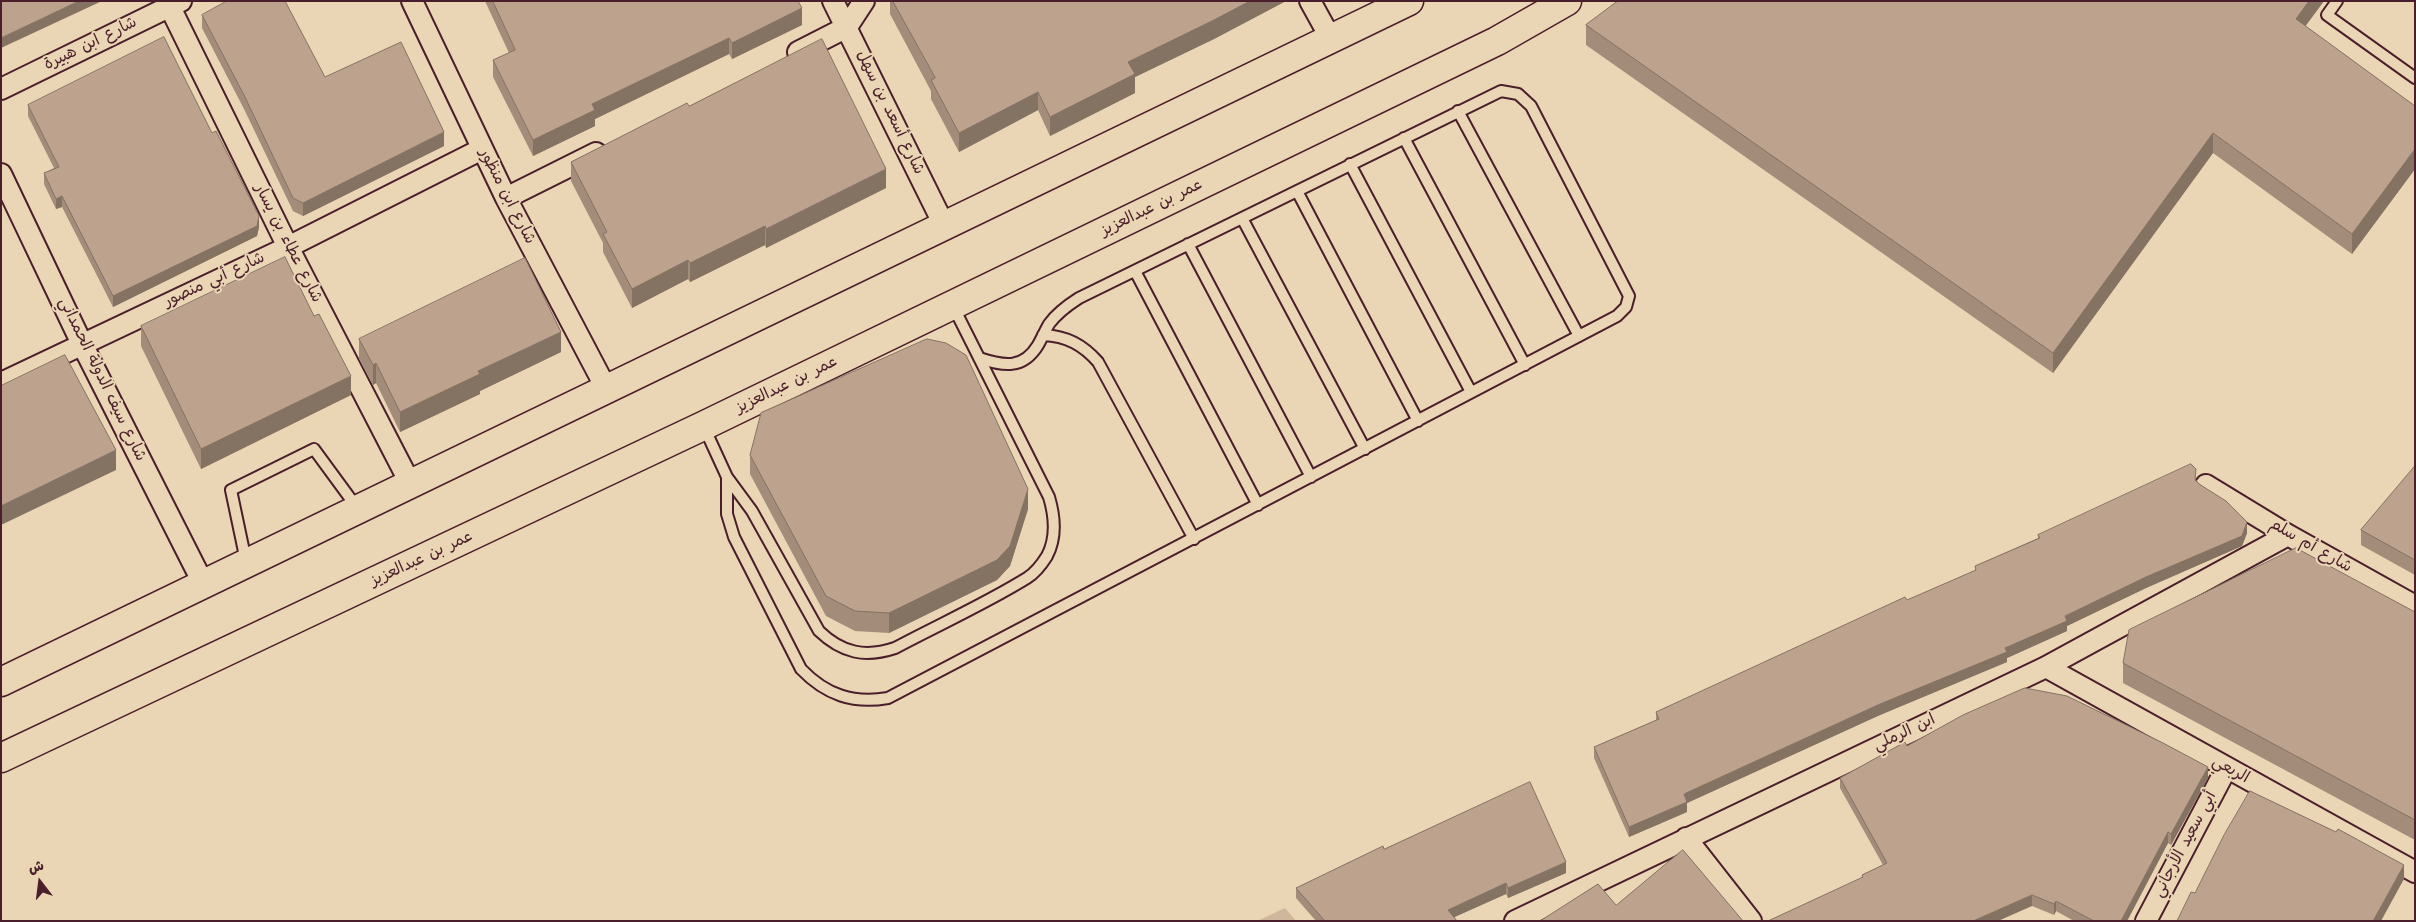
<!DOCTYPE html>
<meta charset="utf-8">
<style>
body{margin:0}
#map{position:relative;width:2416px;height:922px;overflow:hidden;background:#ead5b4;font-family:Kalam,"Playpen Sans Arabic",sans-serif}
canvas{display:block}
.frame{position:absolute;inset:0;border:2px solid #4a1f2b;pointer-events:none}
.north{position:absolute;left:15px;top:857px;width:50px;height:50px;-webkit-text-stroke:4px #ead5b4;paint-order:stroke;rotate:345deg;font-size:14px;font-weight:700;line-height:20px;text-align:center;color:#4a1f2b}
.north::after{content:'';display:block;margin:auto;width:18px;height:22px;background:#4a1f2b;clip-path:polygon(50% 0,100% 100%,50% 72%,0 100%)}
</style>
<div id="map">
<canvas width="2416" height="922"></canvas>
<div class="frame"></div>
<div class="north">ش</div>
</div>
<script>
const g = document.querySelector('canvas').getContext('2d');
g.lineJoin = 'round';
function paint(path, color) {
  g.fillStyle = color;
  g.fill(path, 'evenodd');
}
function trace(path, color, width, dash) {
  g.strokeStyle = color;
  g.lineWidth = width;
  g.lineCap = dash ? 'butt' : 'round';
  g.setLineDash(dash || []);
  g.stroke(path);
}
function label(font, color, halo, rows, align = 'center') {
  g.font = font + ' Kalam,"Playpen Sans Arabic",sans-serif';
  g.lineWidth = 4;
  g.setLineDash([]);
  g.textBaseline = 'middle';
  g.strokeStyle = halo;
  g.fillStyle = color;
  for (const [text, x, y, turn = 0] of rows) {
    g.save();
    g.translate(x, y);
    g.rotate((+turn || 0) * Math.PI / 180);
    g.textAlign = isNaN(turn) ? turn : align;
    if (halo) g.strokeText(text, 0, 0);
    g.fillText(text, 0, 0);
    g.restore();
  }
}
const green = new Path2D(`
 M 1285,908 L 1296,921 L 1257,921 Z`);
const lane = new Path2D(`
 M 2337,1 L 2327,15 L 2415,78
 M 1458,111 L 1579,336
 M 1404,138 L 1525,365
 M 1350,164 L 1471,392
 M 1297,191 L 1418,421
 M 1242,218 L 1365,449
 M 1188,244 L 1311,477
 M 1135,271 L 1258,505
 M 1043,335 C 1067,336 1083,345 1098,362 L 1194,539
 M 704,427 L 727,477 L 752,511 L 819,631 C 842,653 865,658 895,648 C 938,625 985,604 1027,578 C 1035,573 1042,564 1047,556 C 1057,537 1055,517 1049,497 L 953,306
 M 727,477 L 727,514 L 734,537 L 801,669 C 826,695 853,704 888,698 L 1617,316 L 1626,307 L 1629,296 L 1531,106 L 1518,94 L 1501,91 L 1079,298 C 1068,305 1057,313 1049,324 C 1045,331 1042,338 1038,345 C 1023,370 1003,366 979,358
 M 246,561 L 231,490 L 314,449 L 358,509`);
const street = new Path2D(`
 M 167,1 L 288,247 L 411,485
 M 412,1 L 506,198 L 607,390
 M 833,1 L 944,225
 M 1310,1 L 1331,39
 M 798,52 L 847,27 L 864,1
 M 1,89 L 181,1
 M 1,174 L 82,344 L 204,585
 M 506,198 L 596,153
 M 1,383 L 288,247 L 482,149
 M 2206,485 L 2288,535 L 2415,606
 M 2046,667 L 2415,872
 M 1686,838 L 1751,921
 M 1515,921 L 2046,667 L 2288,535
 M 2146,921 L 2226,769`);
const secondary = new Path2D(`
 M 1,682 L 1409,1
 M 1,758 L 703,426 L 1497,41 L 1567,1`);
const wall = new Path2D(`
 M 485,1 L 798,1 L 802,25 L 732,59 L 729,54 L 595,119 L 595,126 L 533,156 L 493,77 L 493,60 L 509,53 Z
 M 890,1 L 1286,1 L 1214,39 L 1135,77 L 1135,93 L 1050,136 L 1038,110 L 959,152 L 931,99 L 931,91 L 890,14 Z
 M 1618,1 L 2324,1 L 2305,26 L 2415,106 L 2415,169 L 2352,254 L 2213,153 L 2053,373 L 1586,45 L 1586,25 Z
 M 202,15 L 325,77 L 444,146 L 303,216 L 293,211 L 244,109 L 202,28 Z
 M 28,105 L 259,227 L 257,236 L 113,307 L 62,207 L 56,209 L 44,184 L 44,173 L 54,168 L 28,116 Z
 M 689,106 L 886,188 L 766,248 L 765,245 L 690,282 L 688,279 L 632,308 L 603,252 L 603,243 L 571,181 L 571,162 Z
 M 314,316 L 351,395 L 201,469 L 141,346 L 141,326 Z
 M 359,339 L 561,352 L 480,391 L 480,394 L 400,432 L 376,383 L 373,385 L 359,359 Z
 M 750,455 L 1028,509 L 1010,566 L 997,580 L 889,633 L 855,631 L 826,616 L 750,474 Z
 M 2415,466 L 2415,575 L 2361,545 L 2361,530 Z
 M 2196,480 L 2247,533 L 2242,546 L 2146,588 L 2067,626 L 2067,631 L 2007,658 L 2007,662 L 1880,715 L 1687,803 L 1687,812 L 1629,837 L 1594,758 L 1594,747 L 1656,720 L 1656,712 L 1975,571 L 1975,566 L 2038,538 L 2038,535 Z
 M 2415,612 L 2415,840 L 2123,683 L 2123,663 Z
 M 1907,746 L 2208,778 L 2171,845 L 2168,843 L 2127,921 L 2074,921 L 2056,911 L 2054,915 L 2032,906 L 1862,878 L 1862,875 L 1883,865 L 1840,788 L 1840,778 Z
 M 1384,849 L 1566,873 L 1508,898 L 1506,894 L 1454,917 L 1457,921 L 1316,921 L 1296,898 L 1296,888 Z`);
const shadedWall = new Path2D(`
 M 79,1 L 102,1 L 1,48 L 1,38 Z
 M 1250,1 L 1286,1 L 1214,39 L 1135,77 L 1135,93 L 1050,136 L 1050,117 L 1128,62 Z
 M 2309,1 L 2324,1 L 2296,39 L 2296,19 Z
 M 802,8 L 802,25 L 732,59 L 732,43 Z
 M 729,38 L 729,54 L 595,119 L 595,126 L 533,156 L 533,140 L 592,104 Z
 M 1038,92 L 1038,110 L 959,152 L 959,133 Z
 M 444,132 L 444,146 L 303,216 L 303,203 Z
 M 2213,133 L 2213,153 L 2053,373 L 2053,353 Z
 M 2415,149 L 2415,169 L 2352,254 L 2352,234 Z
 M 886,169 L 886,188 L 766,248 L 766,229 Z
 M 62,196 L 62,207 L 56,209 L 56,199 Z
 M 259,216 L 259,227 L 257,236 L 113,307 L 113,296 Z
 M 765,226 L 765,245 L 690,282 L 690,263 Z
 M 688,260 L 688,279 L 632,308 L 632,289 Z
 M 561,332 L 561,352 L 480,391 L 480,394 L 400,432 L 400,412 L 478,371 Z
 M 376,363 L 376,383 L 373,385 L 373,365 Z
 M 351,376 L 351,395 L 201,469 L 201,449 Z
 M 116,450 L 116,470 L 1,525 L 1,506 Z
 M 1028,489 L 1028,509 L 1010,566 L 997,580 L 889,633 L 889,613 Z
 M 2247,522 L 2247,533 L 2242,546 L 2146,588 L 2067,626 L 2067,631 L 2007,658 L 2007,662 L 1880,715 L 1687,803 L 1687,812 L 1629,837 L 1629,827 L 1684,794 L 1880,704 L 2005,648 Z
 M 2208,767 L 2208,778 L 2171,845 L 2171,834 Z
 M 2168,832 L 2168,843 L 2127,921 L 2121,921 Z
 M 1566,862 L 1566,873 L 1508,898 L 1508,888 Z
 M 2404,865 L 2404,879 L 2381,921 L 2373,921 Z
 M 1506,883 L 1506,894 L 1448,920 L 1448,910 Z
 M 2032,895 L 2032,906 L 1998,921 L 1973,921 Z
 M 2056,901 L 2056,911 L 2054,915 L 2054,904 Z`);
const building = new Path2D(`
 M 1,1 L 79,1 L 1,38 Z
 M 227,1 L 285,1 L 325,77 L 401,42 L 444,132 L 303,203 L 293,198 L 244,95 L 202,15 Z
 M 493,1 L 798,1 L 802,8 L 732,43 L 729,38 L 592,104 L 595,110 L 533,140 L 493,60 L 515,50 Z
 M 893,1 L 1250,1 L 1214,20 L 1128,62 L 1135,74 L 1050,117 L 1038,92 L 959,133 L 931,80 L 935,78 Z
 M 1618,1 L 2309,1 L 2296,19 L 2415,106 L 2415,149 L 2352,234 L 2213,133 L 2053,353 L 1586,25 Z
 M 164,37 L 212,133 L 216,131 L 259,216 L 257,226 L 113,296 L 62,196 L 56,199 L 44,173 L 59,167 L 28,105 Z
 M 822,39 L 886,169 L 766,229 L 765,226 L 690,263 L 688,260 L 632,289 L 603,234 L 607,232 L 571,162 L 687,103 L 689,106 Z
 M 285,257 L 314,316 L 319,314 L 351,376 L 201,449 L 141,326 Z
 M 525,258 L 561,332 L 478,371 L 480,374 L 400,412 L 376,363 L 373,365 L 359,339 Z
 M 927,339 L 946,343 L 966,355 L 1028,489 L 1010,546 L 997,560 L 889,613 L 855,611 L 826,596 L 750,455 L 761,413 Z
 M 65,355 L 116,450 L 1,506 L 1,386 Z
 M 2191,464 L 2196,469 L 2195,480 L 2199,484 L 2226,501 L 2247,522 L 2242,536 L 2146,577 L 2065,616 L 2067,621 L 2005,648 L 2007,652 L 1880,704 L 1684,794 L 1687,802 L 1629,827 L 1594,747 L 1659,719 L 1656,712 L 1905,597 L 1907,600 L 1976,570 L 1975,566 L 2040,538 L 2038,535 Z
 M 2415,466 L 2415,560 L 2361,530 Z
 M 2296,548 L 2415,612 L 2415,820 L 2123,663 L 2129,630 Z
 M 2025,688 L 2067,696 L 2163,743 L 2208,767 L 2171,834 L 2168,832 L 2121,921 L 2094,921 L 2056,901 L 2054,904 L 2032,895 L 1973,921 L 1768,921 L 1863,877 L 1862,875 L 1887,863 L 1840,778 L 1905,742 L 1907,746 L 1963,715 Z
 M 1530,782 L 1566,862 L 1508,888 L 1506,883 L 1448,910 L 1457,921 L 1325,921 L 1296,888 L 1383,846 L 1384,849 Z
 M 2250,791 L 2336,832 L 2338,829 L 2404,865 L 2373,921 L 2177,921 L 2191,892 L 2195,893 L 2224,835 Z
 M 1683,850 L 1743,921 L 1540,921 L 1598,884 L 1616,905 Z`);
const streetNames = [
 ["شارع ابن هبيرة",91,45,-26],
 ["شارع أسعد بن سهل",889,113,64],
 ["شارع ابن منظور",506,197,63],
 ["عمر بن عبدالعزيز",1152,209,-26],
 ["شارع عطاء بن يسار",287,244,63],
 ["شارع أبي منصور",215,281,-25],
 ["شارع سيف الدولة الحمداني",101,380,64],
 ["عمر بن عبدالعزيز",787,386,-26],
 ["شارع أم سلم",2310,547,30],
 ["عمر بن عبدالعزيز",422,560,-25],
 ["ابن الرملي",1905,734,-25],
 ["الربعي",2230,771,29],
 ["أبي سعيد الأرجاني",2186,845,-62]
];
paint(green, '#cfb79e');
trace(lane, '#4a1f2b', 14);
trace(street, '#4a1f2b', 24);
trace(secondary, '#4a1f2b', 31);
trace(lane, '#ead5b4', 10);
trace(street, '#ead5b4', 20);
trace(secondary, '#ead5b4', 28);
paint(wall, '#a38c7a');
paint(shadedWall, '#847263');
paint(building, '#bda38e');
trace(building, '#847263', 1);
label('16px', '#4a1f2b', '#ead5b4', streetNames);
</script>
